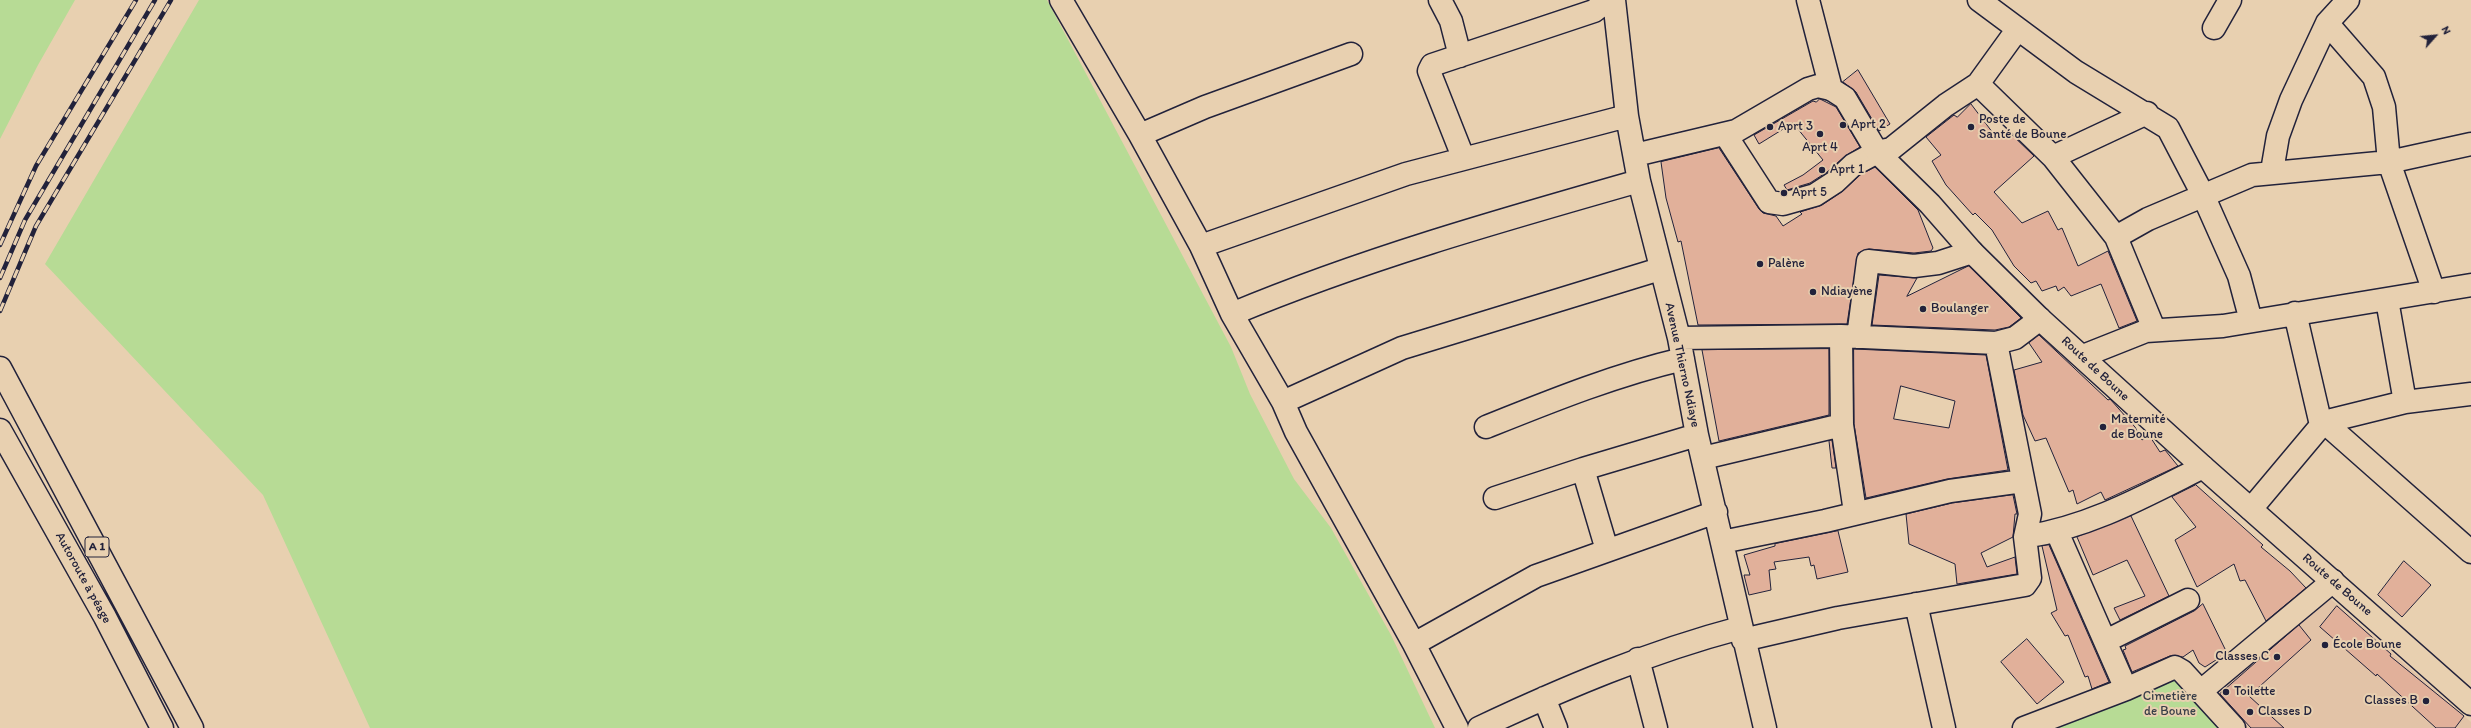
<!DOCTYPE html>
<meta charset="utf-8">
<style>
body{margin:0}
#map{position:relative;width:2471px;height:728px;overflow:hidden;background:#e8d0b0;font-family:Itim,sans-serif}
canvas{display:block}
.north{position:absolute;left:2415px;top:16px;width:40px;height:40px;-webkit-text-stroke:3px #e8d0b0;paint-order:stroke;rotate:63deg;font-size:11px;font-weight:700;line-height:16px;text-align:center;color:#22223b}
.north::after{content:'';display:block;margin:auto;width:14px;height:18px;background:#22223b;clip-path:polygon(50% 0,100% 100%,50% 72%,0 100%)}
</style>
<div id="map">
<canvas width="2471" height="728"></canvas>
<div class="north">N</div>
</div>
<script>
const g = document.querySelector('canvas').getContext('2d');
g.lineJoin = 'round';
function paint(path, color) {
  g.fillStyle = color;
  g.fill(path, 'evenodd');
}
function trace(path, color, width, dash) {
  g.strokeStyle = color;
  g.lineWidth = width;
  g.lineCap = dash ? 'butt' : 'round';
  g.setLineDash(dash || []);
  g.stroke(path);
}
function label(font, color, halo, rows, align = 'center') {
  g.font = font + ' Itim,sans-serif';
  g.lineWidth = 4;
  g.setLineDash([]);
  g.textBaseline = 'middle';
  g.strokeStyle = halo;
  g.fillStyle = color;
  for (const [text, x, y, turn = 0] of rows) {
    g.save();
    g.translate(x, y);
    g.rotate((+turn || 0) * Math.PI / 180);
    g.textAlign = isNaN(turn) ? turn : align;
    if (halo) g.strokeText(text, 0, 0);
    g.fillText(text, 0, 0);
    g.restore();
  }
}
const built = new Path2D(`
 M 2326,595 L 2471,722 L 2471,728 L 2239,728 L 2209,694 Z`);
const green = new Path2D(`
 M 0,0 L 75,0 L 38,65 L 0,139 Z
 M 199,0 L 1047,0 L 1231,347 L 1250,394 L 1294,479 L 1331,528 L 1391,635 L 1435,728 L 370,728 L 263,495 L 45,264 Z
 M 2176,676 L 2225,728 L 2041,728 Z`);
const building = new Path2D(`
 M 1858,70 L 1890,124 L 1879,131 L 1856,92 L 1843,82 Z
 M 1820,99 L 1836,107 L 1860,147 L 1845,156 L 1827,172 L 1810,183 L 1787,190 L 1784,185 L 1803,175 L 1823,160 L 1793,123 L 1759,144 L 1754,135 L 1813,101 L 1816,102 Z
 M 1971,104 L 1996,137 L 2007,130 L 2034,156 L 1994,192 L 2022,223 L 2048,211 L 2058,230 L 2062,228 L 2078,266 L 2108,251 L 2137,321 L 2119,328 L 2101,284 L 2071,296 L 2064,287 L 2058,291 L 2056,286 L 2042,291 L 2036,281 L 2031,283 L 2014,266 L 1992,230 L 1975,213 L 1973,215 L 1946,185 L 1932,161 L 1941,155 L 1926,137 L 1954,115 L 1957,117 Z
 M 1719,148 L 1759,209 L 1763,213 L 1776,216 L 1783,226 L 1802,214 L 1800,212 L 1822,205 L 1843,191 L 1860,175 L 1875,167 L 1918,210 L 1933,248 L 1931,251 L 1914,253 L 1869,249 L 1858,253 L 1847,324 L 1698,325 L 1681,241 L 1678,242 L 1666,198 L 1661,162 Z
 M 1969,266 L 2021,318 L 2009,327 L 1995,330 L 1872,325 L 1879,275 L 1917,278 L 1907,296 Z
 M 2039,335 L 2108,400 L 2110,399 L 2135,427 L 2142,440 L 2149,435 L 2160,452 L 2165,450 L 2178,466 L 2105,500 L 2101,492 L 2077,504 L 2073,490 L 2069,492 L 2046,438 L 2035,441 L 2023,415 L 2014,370 L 2042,362 L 2029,343 Z
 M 1829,349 L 1829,415 L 1719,441 L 1702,350 Z
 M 1854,349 L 1986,355 L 2008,470 L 1947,479 L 1866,498 L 1854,424 ZM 1901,386 L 1955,401 L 1949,428 L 1894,419 Z
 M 1832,440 L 1836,468 L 1832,468 L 1829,441 Z
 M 2196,485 L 2263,545 L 2261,547 L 2290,571 L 2306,588 L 2266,621 L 2245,580 L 2240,581 L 2234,564 L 2197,587 L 2175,540 L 2196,527 L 2172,497 Z
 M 2013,495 L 2017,514 L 2015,514 L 2013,537 L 1981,553 L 1987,567 L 2015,557 L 2017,574 L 1957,584 L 1955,564 L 1909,544 L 1906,514 L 1952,503 Z
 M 2131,516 L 2169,596 L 2120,620 L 2114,608 L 2145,596 L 2127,560 L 2093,575 L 2077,537 Z
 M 1838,531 L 1848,572 L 1817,579 L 1814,565 L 1811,566 L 1809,557 L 1774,562 L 1776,569 L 1769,570 L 1771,590 L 1749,595 L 1744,575 L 1750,575 L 1744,555 L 1775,546 L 1775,544 Z
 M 2049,545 L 2109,682 L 2092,689 L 2088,676 L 2085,677 L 2068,635 L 2065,636 L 2051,613 L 2057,610 L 2042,546 Z
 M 2404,561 L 2431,585 L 2402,617 L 2378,595 Z
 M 2203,604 L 2227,653 L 2205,667 L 2199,663 L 2193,650 L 2183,657 L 2170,656 L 2132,672 L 2123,650 L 2126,649 L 2125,646 L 2194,611 Z
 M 2337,606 L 2391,654 L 2390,656 L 2464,716 L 2455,728 L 2436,728 L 2377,674 L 2376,676 L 2320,627 Z
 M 2299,625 L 2311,640 L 2249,696 L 2284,728 L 2251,728 L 2220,694 Z
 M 2027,639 L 2064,682 L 2037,704 L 2001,662 Z`);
const street = new Path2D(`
 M 1061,0 L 1140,135 L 1201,246 L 1232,314 L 1283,402 L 1296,432 L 1414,644 L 1457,728
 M 1440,0 L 1451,21 L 1460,56
 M 1614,0 L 1627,116 L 1639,181 L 1679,338 L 1697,435 L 1765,728
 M 1979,0 L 2076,72 L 2168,128 L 2203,195 L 2239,276 L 2251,321
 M 2327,23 L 2374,77 L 2384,107 L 2389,162 L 2434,292
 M 2214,28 L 2230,0
 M 1978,84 L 2053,157 L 2116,237 L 2154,329
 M 1725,134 L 1769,202 L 1783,204 L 1815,195 L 1835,182 L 1853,165 L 1877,152 L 1891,149 L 1946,105 L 1978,84 L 2017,30
 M 1140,135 L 1205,107 L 1351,54
 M 1635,155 L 1736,131 L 1808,89 L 1818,86 L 1831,89
 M 1463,157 L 1429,71 L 1432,65 L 1594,11 L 1608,0
 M 2053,157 L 2147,113
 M 2272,171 L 2278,136 L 2291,100 L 2327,23 L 2348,0
 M 2116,237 L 2148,219 L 2252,175 L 2389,162 L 2471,144
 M 1201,246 L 1406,174 L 1627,116
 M 2387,300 L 2405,402
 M 2295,313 L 2321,425
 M 1232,314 C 1364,259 1502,220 1639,181
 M 1841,336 L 1842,425 L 1855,512
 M 1858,337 L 1868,261 L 1914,266 L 1938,263 L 1972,252
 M 1679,338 L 1841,336 L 1996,343 L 2015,338 L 2040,319
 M 2083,356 L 2146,331 L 2223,326 L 2471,285
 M 1283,402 L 1402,348 L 1660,269
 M 2324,422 L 2471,552
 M 1486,427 C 1551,401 1615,375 1683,359
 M 1703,458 L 1842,425
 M 1583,469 L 1607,550
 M 1495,498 L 1583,469 L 1697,435
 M 2251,509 L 2324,422 L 2405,402 L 2471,394
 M 2057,532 L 2126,689
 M 2025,537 C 2090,527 2145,496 2203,467
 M 1722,542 L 1825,521 L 1950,491 L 2023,481
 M 1916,604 L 1944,728
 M 1743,640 L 1838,618 L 2025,585 L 2030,578 L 2025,537 L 2030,514 L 1996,343
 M 2106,641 L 2188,600
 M 1414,644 L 1536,576 L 1716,512
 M 1638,659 L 1656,728
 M 2201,691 L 2333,581
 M 1544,698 L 1556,728
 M 1479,728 C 1564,688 1649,652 1740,628
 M 2024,728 L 2126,689 L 2175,667 L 2182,671 L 2234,728`);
const secondary = new Path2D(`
 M 1808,0 L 1831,89 L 1845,98 L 1877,152 L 1930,204 L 1972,252 L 2040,319 L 2203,467 L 2471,704`);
const highway = new Path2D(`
 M 0,368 L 192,728
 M 0,430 L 105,617 L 162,728`);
const rail = new Path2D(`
 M 0,245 L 36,166 L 136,0
 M 0,278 L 25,220 L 155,0
 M 0,311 L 36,226 L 171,0`);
const markers = [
 [1843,125,4,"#22223b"],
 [1770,127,4,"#22223b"],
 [1971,127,4,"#22223b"],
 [1820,134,4,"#22223b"],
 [1822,170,4,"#22223b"],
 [1784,193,4,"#22223b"],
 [1760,264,4,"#22223b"],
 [1813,292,4,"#22223b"],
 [1923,309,4,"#22223b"],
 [2103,427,4,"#22223b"],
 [2325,645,4,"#22223b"],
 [2277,657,4,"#22223b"],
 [2226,692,4,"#22223b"],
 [2426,701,4,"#22223b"],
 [2250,712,4,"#22223b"]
];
const shields = [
 [97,547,24]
];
const shieldNames = [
 ["A 1",97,547]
];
const poiNames = [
 ["Poste de",1979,120],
 ["Santé de Boune",1979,135],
 ["Aprt 2",1851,125],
 ["Aprt 3",1778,127],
 ["Aprt 4",1820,148,"center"],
 ["Aprt 1",1830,170],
 ["Aprt 5",1792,193],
 ["Palène",1768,264],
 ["Ndiayène",1821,292],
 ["Boulanger",1931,309],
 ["Maternité",2111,420],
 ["de Boune",2111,435],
 ["École Boune",2333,645],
 ["Classes C",2269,657,"right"],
 ["Toilette",2234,692],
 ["Classes B",2418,701,"right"],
 ["Classes D",2258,712]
];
const streetNames = [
 ["Avenue Thierno Ndiaye",1682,365,78],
 ["Route de Boune",2095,369,43],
 ["Autoroute à péage",83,578,61],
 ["Route de Boune",2337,585,41]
];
const parkNames = [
 ["Cimetière",2170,697],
 ["de Boune",2170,712]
];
paint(built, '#e2c3a7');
paint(green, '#b7db95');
paint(building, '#e1b09a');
trace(building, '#22223b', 1);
trace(street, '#22223b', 25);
trace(secondary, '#22223b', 25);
trace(highway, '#22223b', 25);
trace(street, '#e8d0b0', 22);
trace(secondary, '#e8d0b0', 22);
trace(highway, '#e8d0b0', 22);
trace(rail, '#22223b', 4.5);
trace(rail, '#e8d0b0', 3, [9]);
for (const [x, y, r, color] of markers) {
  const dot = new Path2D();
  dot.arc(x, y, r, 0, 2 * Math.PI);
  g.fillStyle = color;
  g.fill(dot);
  trace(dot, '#e8d0b0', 1.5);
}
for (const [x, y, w] of shields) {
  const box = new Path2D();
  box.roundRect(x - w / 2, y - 10, w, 20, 3);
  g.fillStyle = '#e8d0b0';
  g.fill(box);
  trace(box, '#22223b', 1);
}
label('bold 12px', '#22223b', null, shieldNames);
label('13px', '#22223b', '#e8d0b0', poiNames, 'left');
label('13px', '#22223b', '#e8d0b0', streetNames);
label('13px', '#383e48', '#e8d0b0', parkNames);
</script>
